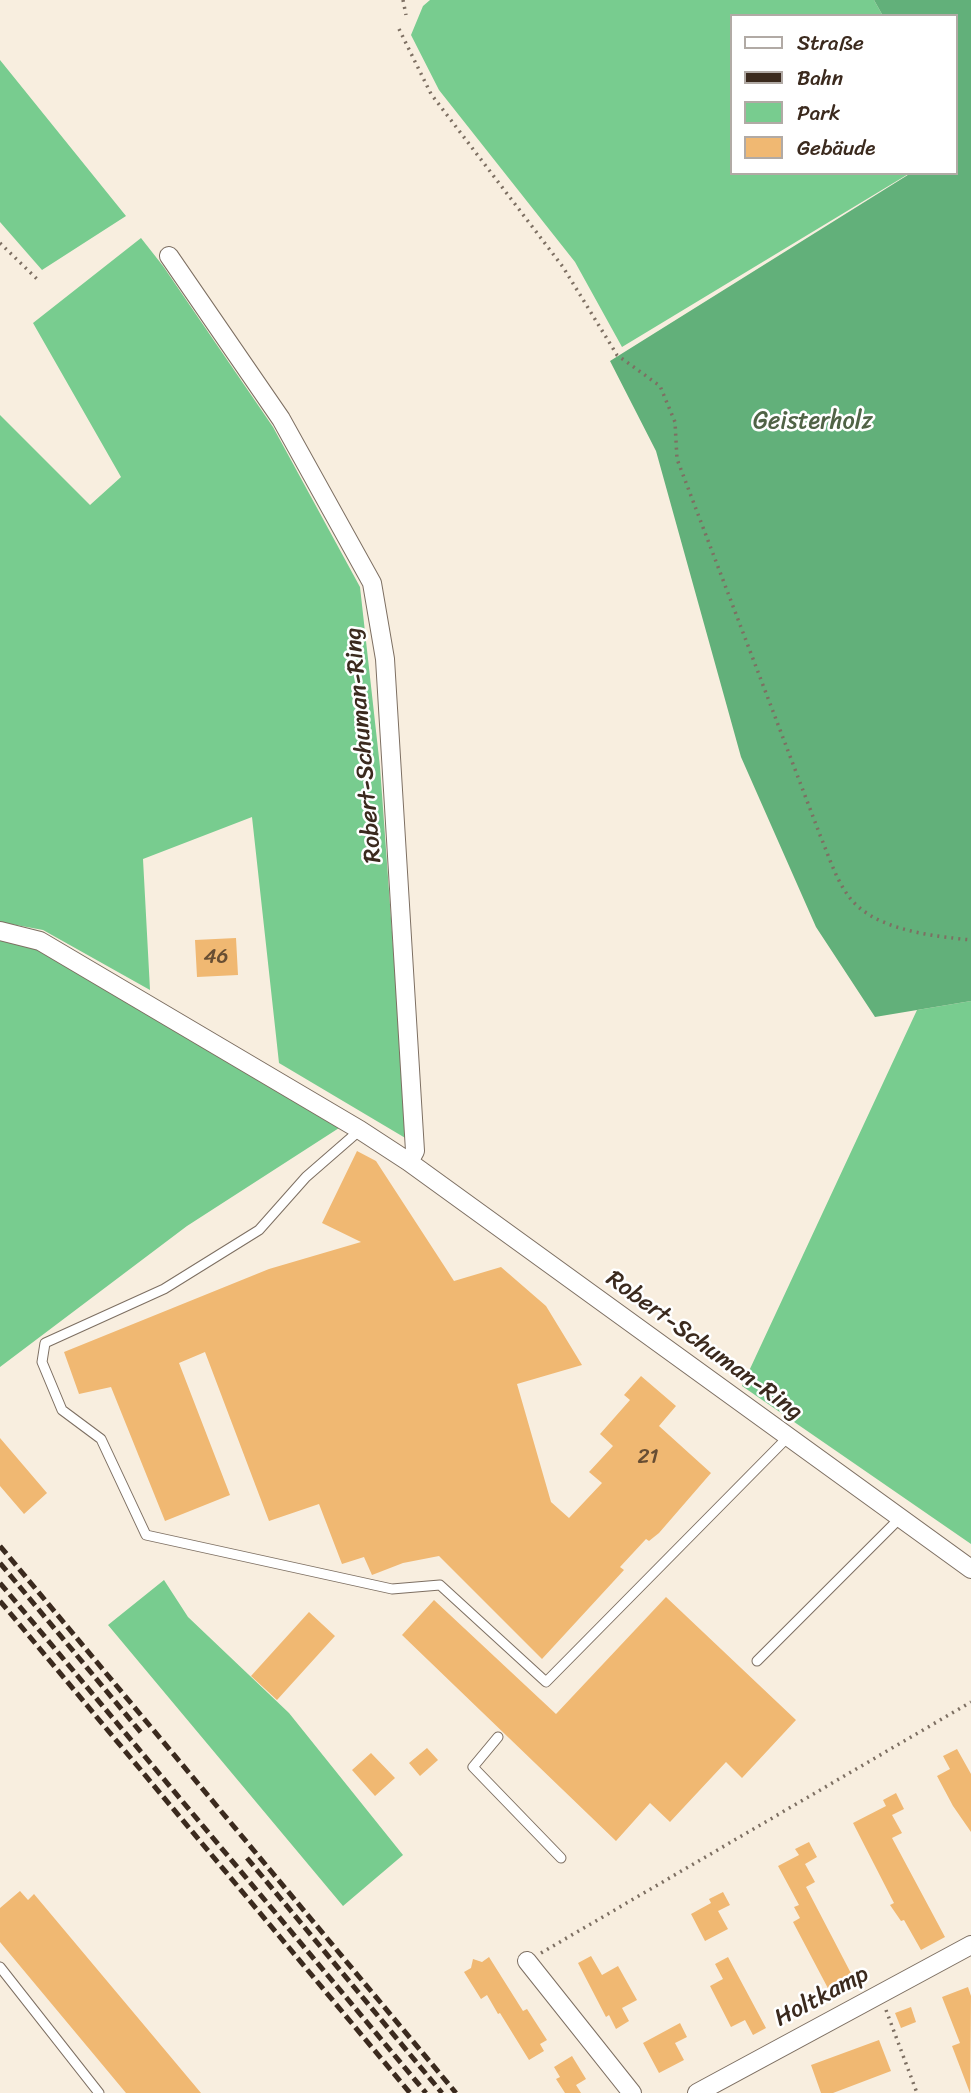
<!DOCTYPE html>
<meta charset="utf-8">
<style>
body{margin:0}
#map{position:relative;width:971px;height:2093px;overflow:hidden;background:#f8eedf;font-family:Sriracha,sans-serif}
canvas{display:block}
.legend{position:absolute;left:730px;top:14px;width:228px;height:161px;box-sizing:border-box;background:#fff;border:2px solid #b1aaa5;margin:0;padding:9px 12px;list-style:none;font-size:21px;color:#3b2a1e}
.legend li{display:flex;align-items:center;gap:14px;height:35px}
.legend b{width:35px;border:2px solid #b1aaa5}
</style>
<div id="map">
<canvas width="971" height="2093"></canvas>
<ul class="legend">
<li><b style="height:9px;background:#fff"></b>Straße</li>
<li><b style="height:9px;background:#3b2a1e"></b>Bahn</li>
<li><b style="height:19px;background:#78cc8f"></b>Park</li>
<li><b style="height:19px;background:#f0b872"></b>Gebäude</li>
</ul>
</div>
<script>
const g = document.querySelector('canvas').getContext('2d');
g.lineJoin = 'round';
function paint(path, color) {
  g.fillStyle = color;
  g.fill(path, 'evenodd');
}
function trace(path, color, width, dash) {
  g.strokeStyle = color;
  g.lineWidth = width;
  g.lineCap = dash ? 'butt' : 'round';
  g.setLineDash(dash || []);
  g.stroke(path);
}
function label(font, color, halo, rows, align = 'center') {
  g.font = font + ' Sriracha,sans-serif';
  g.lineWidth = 5;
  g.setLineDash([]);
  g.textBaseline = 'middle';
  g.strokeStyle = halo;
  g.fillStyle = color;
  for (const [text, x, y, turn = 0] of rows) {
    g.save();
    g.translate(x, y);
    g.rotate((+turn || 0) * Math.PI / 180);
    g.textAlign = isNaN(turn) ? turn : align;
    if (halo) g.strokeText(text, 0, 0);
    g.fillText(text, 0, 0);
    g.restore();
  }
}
const green = new Path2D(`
 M 430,0 L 874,0 L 883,16 L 731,16 L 731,173 L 910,173 L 622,347 L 575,262 L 439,90 L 411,35 L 423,6 Z
 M 0,60 L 126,216 L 42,270 L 0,222 Z
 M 141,238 L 163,266 L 273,427 L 360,587 L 380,767 L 407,1139 L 279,1063 L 252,817 L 143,859 L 150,990 L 43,930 L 0,922 L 0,415 L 90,505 L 121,477 L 33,323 Z
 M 0,939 L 38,950 L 339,1128 L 187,1226 L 0,1367 Z
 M 971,1001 L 971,1544 L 742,1386 L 917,1010 Z
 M 164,1580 L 188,1617 L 289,1713 L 403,1855 L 343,1906 L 108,1625 Z`);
const forest = new Path2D(`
 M 874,0 L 971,0 L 971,1001 L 875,1017 L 816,927 L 741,757 L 656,451 L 610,361 L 911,173 L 955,173 L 955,16 L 883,16 Z`);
const building = new Path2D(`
 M 236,938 L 238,975 L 197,977 L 195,940 Z
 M 357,1151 L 376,1161 L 454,1281 L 501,1267 L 546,1306 L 582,1365 L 517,1384 L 551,1502 L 569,1518 L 602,1483 L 589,1472 L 613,1446 L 600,1434 L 630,1400 L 624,1395 L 641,1376 L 676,1406 L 659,1426 L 711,1473 L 659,1533 L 649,1541 L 646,1539 L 620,1567 L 624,1570 L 542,1659 L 439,1556 L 403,1563 L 372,1575 L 364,1557 L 342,1564 L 319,1504 L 269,1521 L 205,1352 L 179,1363 L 230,1495 L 165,1521 L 111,1387 L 79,1394 L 64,1352 L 269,1269 L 361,1242 L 322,1223 Z
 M 0,1438 L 47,1493 L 24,1514 L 0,1486 Z
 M 666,1597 L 796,1720 L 742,1778 L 726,1762 L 670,1822 L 650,1803 L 616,1841 L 402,1635 L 434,1600 L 556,1714 Z
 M 309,1612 L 335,1636 L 277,1700 L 251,1676 Z
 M 427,1748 L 438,1760 L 420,1776 L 409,1763 Z
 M 957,1749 L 971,1774 L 971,1832 L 953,1806 L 937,1776 L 950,1769 L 943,1756 Z
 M 371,1753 L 395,1778 L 375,1796 L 352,1770 Z
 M 896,1793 L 904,1809 L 892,1815 L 902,1833 L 892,1838 L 945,1937 L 921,1950 L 904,1920 L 901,1921 L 890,1905 L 894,1903 L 853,1823 L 886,1806 L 883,1800 Z
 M 809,1842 L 817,1857 L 805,1864 L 815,1882 L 806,1887 L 855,1981 L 831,1994 L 793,1922 L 800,1918 L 794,1907 L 799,1905 L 778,1866 L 799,1855 L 795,1849 Z
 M 20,1891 L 28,1900 L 34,1894 L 201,2093 L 126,2093 L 0,1942 L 0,1908 Z
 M 723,1892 L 730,1905 L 718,1911 L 728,1929 L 705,1941 L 691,1914 L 711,1903 L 709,1899 Z
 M 591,1956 L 602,1975 L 618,1966 L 637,2000 L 622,2008 L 629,2021 L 616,2029 L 609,2015 L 606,2017 L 578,1963 Z
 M 489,1957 L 523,2011 L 527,2009 L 547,2040 L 540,2044 L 544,2051 L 529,2060 L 500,2013 L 498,2014 L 487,1995 L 481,1999 L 464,1972 L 471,1968 L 473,1959 L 482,1962 Z
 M 728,1957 L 766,2028 L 753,2035 L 745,2020 L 731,2027 L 710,1986 L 723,1979 L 715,1964 Z
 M 968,1987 L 971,1996 L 970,2093 L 952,2046 L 960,2043 L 942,1997 Z
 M 911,2007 L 916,2022 L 901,2028 L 895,2013 Z
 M 680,2023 L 687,2037 L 675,2043 L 684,2060 L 659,2073 L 643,2043 Z
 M 879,2040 L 891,2071 L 833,2093 L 821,2093 L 811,2065 Z
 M 572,2056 L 586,2079 L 576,2085 L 581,2093 L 565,2093 L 556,2079 L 560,2077 L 554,2067 Z`);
const path = new Path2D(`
 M 403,0 L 406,15
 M 399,29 L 431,94 L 563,267 L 617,355 L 660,386 L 675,422 L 677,459 L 820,835 C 828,854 835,877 847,894 C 871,930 932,936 971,940
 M 0,243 L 38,280
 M 541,1953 L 971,1702
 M 886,2010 L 917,2093`);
const lane = new Path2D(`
 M 360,1130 L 306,1177 L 259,1230 L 164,1289 L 45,1343 L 42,1362 L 62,1410 L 101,1439 L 146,1535 L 392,1589 L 440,1585 L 546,1682 L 787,1438
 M 757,1661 L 900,1518
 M 498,1737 L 473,1767 L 561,1858
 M 0,1967 L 99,2093`);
const street = new Path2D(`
 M 169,256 L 281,419 L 372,583 L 385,659 L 415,1151 L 409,1162
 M 0,931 L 40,941 L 360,1130 L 409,1162 L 971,1569
 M 527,1961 L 632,2093
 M 697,2093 L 971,1945`);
const rail = new Path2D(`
 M 0,1546 L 456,2093
 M 0,1563 L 143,1735
 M 0,1583 L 426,2093
 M 0,1601 L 410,2093
 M 247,1858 L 442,2093`);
const numberNames = [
 ["46",216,958],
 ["21",648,1458]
];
const parkNames = [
 ["Geisterholz",813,422]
];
const streetNames = [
 ["Robert-Schuman-Ring",364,745,-95],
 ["Robert-Schuman-Ring",704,1346,36],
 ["Holtkamp",822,1997,-28]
];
paint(green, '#78cc8f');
paint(forest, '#62b07a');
paint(building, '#f0b872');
trace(lane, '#7d6f62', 11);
trace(street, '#7d6f62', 20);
trace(path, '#7d6f62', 3.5, [2, 5]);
trace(lane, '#fff', 9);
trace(street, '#fff', 18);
trace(rail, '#3b2a1e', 5, [10, 5]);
label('21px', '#684e33', null, numberNames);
label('24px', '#506346', '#fff', parkNames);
label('24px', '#3b2a1e', '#fff', streetNames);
</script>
